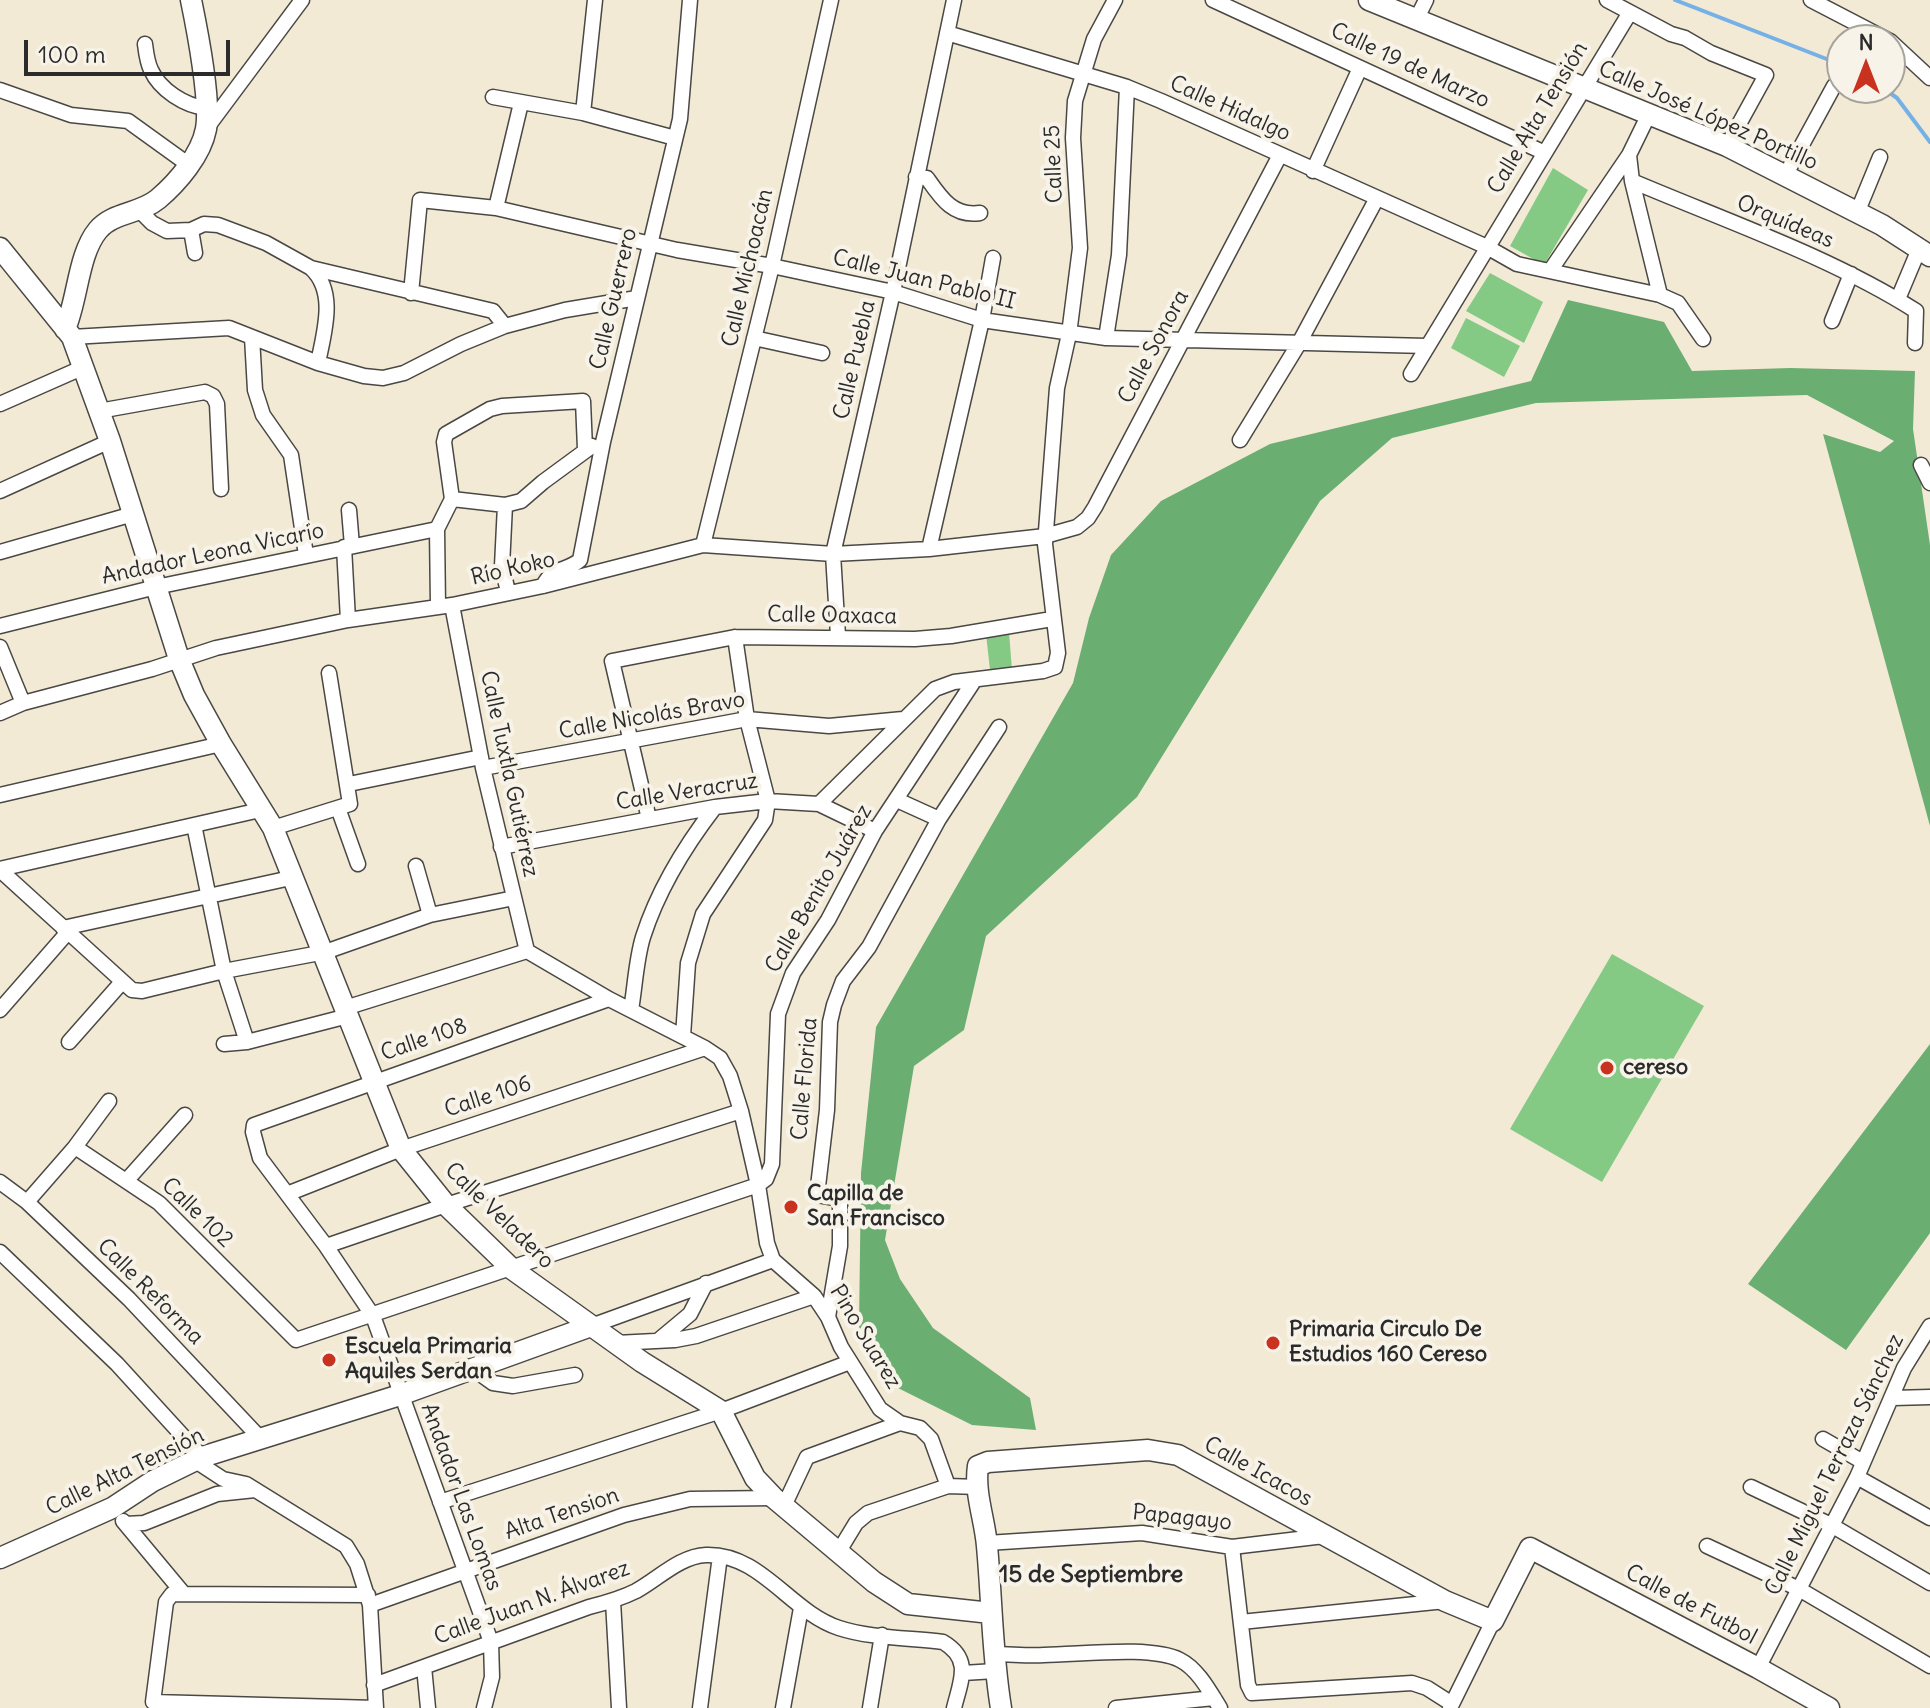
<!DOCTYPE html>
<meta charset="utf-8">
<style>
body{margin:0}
#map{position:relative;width:1930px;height:1708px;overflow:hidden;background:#f3ead5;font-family:Delius,sans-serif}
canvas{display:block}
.north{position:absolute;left:1826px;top:24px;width:80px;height:80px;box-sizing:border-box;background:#f7f3e8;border:2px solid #a5a39c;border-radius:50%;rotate:0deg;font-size:22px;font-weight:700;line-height:32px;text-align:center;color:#2b2b2b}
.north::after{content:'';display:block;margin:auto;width:28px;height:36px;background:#c8321e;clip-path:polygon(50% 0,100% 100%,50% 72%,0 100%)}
.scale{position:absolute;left:24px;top:40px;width:206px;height:36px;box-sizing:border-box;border:4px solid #2b2b2b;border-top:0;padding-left:10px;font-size:24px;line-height:28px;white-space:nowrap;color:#2b2b2b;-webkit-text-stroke:6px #f7f3e8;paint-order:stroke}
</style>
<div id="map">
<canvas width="1930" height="1708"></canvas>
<div class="north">N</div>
<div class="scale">100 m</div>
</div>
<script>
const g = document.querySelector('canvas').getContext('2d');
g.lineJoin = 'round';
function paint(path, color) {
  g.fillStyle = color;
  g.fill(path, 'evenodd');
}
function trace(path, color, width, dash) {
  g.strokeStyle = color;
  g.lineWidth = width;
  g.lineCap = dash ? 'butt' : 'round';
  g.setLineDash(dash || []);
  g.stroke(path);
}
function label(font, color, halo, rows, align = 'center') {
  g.font = font + ' Delius,sans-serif';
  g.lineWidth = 8;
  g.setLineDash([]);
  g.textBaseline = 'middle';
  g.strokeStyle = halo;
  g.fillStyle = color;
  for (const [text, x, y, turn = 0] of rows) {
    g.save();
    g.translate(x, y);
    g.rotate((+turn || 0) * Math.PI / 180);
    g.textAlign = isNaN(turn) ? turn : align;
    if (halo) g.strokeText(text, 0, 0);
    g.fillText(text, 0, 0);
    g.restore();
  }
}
const green = new Path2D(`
 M 1553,168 L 1588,190 L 1544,265 L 1510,246 Z
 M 1490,273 L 1543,302 L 1524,343 L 1466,311 Z
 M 1466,318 L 1520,346 L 1504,377 L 1451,348 Z
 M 1009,632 L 1012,670 L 990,670 L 986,634 Z
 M 1612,954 L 1704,1006 L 1602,1182 L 1510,1129 Z`);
const forest = new Path2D(`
 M 1568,300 L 1664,322 L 1692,371 L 1790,368 L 1915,371 L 1913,429 L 1930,545 L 1930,826 L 1823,434 L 1880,452 L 1894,441 L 1807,395 L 1536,403 L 1392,438 L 1320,501 L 1137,797 L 986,936 L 964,1030 L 914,1066 L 885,1240 L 900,1279 L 933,1328 L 1030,1398 L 1036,1430 L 972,1425 L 890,1384 L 859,1327 L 861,1173 L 876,1027 L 1073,683 L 1089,618 L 1111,555 L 1161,501 L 1270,444 L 1531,381 Z
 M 1930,1044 L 1930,1233 L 1846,1350 L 1748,1284 Z`);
const stream = new Path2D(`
 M 1675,0 L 1842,65
 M 1883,88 L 1897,98 L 1930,142`);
const street = new Path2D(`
 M 1213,0 L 1545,153
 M 1607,0 L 1671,34 L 1685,38 L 1711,53 L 1766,75 L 1727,146
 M 1811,0 L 1888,40
 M 1417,18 L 1426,0
 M 947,33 L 1127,87 L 1161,101 L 1487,247 L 1517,264 L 1660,295 L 1678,303 L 1703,339
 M 1890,41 L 1930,78
 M 145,44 C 146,52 147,62 151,70 C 160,90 185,106 206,108
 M 0,90 L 71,115 L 128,121 L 189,165
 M 493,97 L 583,113 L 675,138
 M 583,113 L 595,0
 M 206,129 L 302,0
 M 1629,155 L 1632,181 L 1660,295
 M 1313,171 L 1360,68
 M 1785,176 L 1834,86
 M 916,177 L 927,178 C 941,198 953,217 980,213
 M 1632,181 C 1726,221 1831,257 1916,311 L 1915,343
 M 496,208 L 521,103
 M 139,210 L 152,223 L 167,231 L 191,230 L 204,224 L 218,225 L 266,243 L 311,268 L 493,311 L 505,326
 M 1857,213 L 1880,157
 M 191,230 L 195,253
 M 311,268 C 337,292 324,332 318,363
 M 1550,271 L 1629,155 L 1649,114
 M 411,293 L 420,200 L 496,208 L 677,250 L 772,266 L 893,292 L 982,320 L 1106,338 L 1427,346
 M 1898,299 L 1919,249
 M 1832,321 L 1851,274
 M 72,337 L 229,328 L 318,363 L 364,376 L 383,378 L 404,373 L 461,344 L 505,326 L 565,310 L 637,298
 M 252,337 L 255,390 L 263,415 L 291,455 L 306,555
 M 754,338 L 822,353
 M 1106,338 L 1119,255 L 1127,87
 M 1411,374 L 1629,14
 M 0,404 L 84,367
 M 99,411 L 205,392 L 213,396 L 217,404 L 221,489
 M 1240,440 L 1298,345 L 1377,198
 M 1921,465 L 1930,483
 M 0,491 L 110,441
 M 452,499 L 505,505 L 521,501 L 543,482 L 592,446
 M 505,505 L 502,566 L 508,592
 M 349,510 L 352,546
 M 703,545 L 772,266 L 831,0
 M 344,547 L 348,620
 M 929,549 L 982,320 L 993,258
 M 0,552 L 133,514
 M 543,586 C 553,566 566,572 580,560 L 603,442 L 680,119 L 690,0
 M 452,605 L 483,768 L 527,951
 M 438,607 L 437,529 L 452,499 L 444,442 L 446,434 L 490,409 L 502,406 L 583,401 L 585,449
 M 0,626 L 156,587 L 437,529
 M 838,636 L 833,554 L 893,292 L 954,0
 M 0,647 L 23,703
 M 0,713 L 23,703 L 152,669 L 216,648 L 348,620 L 452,605 L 543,586 L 703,545 L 833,554 L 929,549 L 1045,536 L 1077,527 L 1088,518 L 1095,507 L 1280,155
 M 483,768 L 747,719 L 829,726 L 903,719
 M 349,784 L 481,757
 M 0,795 L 221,744
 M 897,800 L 939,819
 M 819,804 L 935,689 L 954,682 L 1043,671 L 1055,667 L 1058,653 L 1045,544 L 1057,388 L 1069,334 L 1080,248 L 1073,138 L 1075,101 L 1094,39 L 1115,0
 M 338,808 L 358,864
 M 649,819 L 612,661 L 735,637 L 915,639 L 951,636 L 1052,619
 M 194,825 L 224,971 L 247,1042
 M 273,828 L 350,804 L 329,673
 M 501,847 L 715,807 L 768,801 L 819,804 L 875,831
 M 416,866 L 430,915
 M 0,869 L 260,810
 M 0,870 L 132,990 L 142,991 L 224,971 L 325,952 L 430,915 L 514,898
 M 63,928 L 295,877
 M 527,951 L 609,999 L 705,1048 L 720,1058 L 730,1076 L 741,1111 L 758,1185 L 767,1243 L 773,1260 L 814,1296 L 828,1317 L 841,1347 L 880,1409 L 900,1423 L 920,1428 L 931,1439 L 948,1486 L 978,1487
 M 345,1008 L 527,951
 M 0,1010 L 68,932
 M 631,1010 C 635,987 636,960 643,937 C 658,890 685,846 715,807
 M 683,1036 L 688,963 L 703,914 L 765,820 L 768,801 L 747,719 L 735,637
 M 69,1042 L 122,982
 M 224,1044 L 247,1042 L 348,1016
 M 75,1147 L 159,1203 L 296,1340 L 758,1185 L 766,1179 L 772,1164 L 778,1014 L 793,973 L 828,920 L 875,831 L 974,681
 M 127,1180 L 185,1115
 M 0,1182 L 27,1202 L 129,1299 L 261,1439
 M 287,1194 L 401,1149 L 705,1048
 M 27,1202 L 75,1147 L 109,1101
 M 326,1246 L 446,1205 L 741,1111
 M 0,1252 L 117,1364 L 202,1457
 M 828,1317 L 840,1246 L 840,1203 L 839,1199 L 817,1195 L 827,1110 L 830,1022 L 834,1005 L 843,981 L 869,947 L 939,819 L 999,727
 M 591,1326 L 773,1260
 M 660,1339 L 690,1314 L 706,1283
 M 616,1343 L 675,1340 L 696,1336 L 814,1296
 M 472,1368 L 493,1383 L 513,1386 L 575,1375
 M 1893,1398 L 1930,1397
 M 1823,1439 L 1863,1462
 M 194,1460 L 223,1479 L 246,1484 L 346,1546 L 357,1564 L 370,1605 L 376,1708 L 153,1702 L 166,1602 L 172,1594 L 368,1595
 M 1857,1477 L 1930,1518
 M 1751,1487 L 1831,1525 L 1930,1583
 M 440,1502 L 721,1411 L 850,1362
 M 784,1506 L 807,1457 L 900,1423
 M 123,1521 L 183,1593
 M 126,1524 L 144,1523 L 217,1494 L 255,1490
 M 987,1543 L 1142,1533 L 1232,1547 L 1324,1536
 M 1707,1546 L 1799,1589 L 1930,1666
 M 1232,1547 L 1248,1685 L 1252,1693 L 1412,1683 L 1427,1688 L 1452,1704
 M 839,1551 L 856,1523 L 868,1513 L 948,1486
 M 613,1601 L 619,1708
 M 370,1605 L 624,1515 L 690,1499 L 774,1498
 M 1241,1622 L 1445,1601
 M 994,1654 C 1011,1654 1027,1656 1044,1655 C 1079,1655 1150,1645 1180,1660 C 1198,1669 1210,1692 1220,1708
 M 424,1667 L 428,1708
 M 1758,1668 L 1857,1477 L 1904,1368 L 1930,1326
 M 963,1673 L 995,1671
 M 374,1685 L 589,1607 C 605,1603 620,1599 636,1591 C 658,1579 680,1556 706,1555 C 761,1553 790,1612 839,1628 C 869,1638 911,1638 943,1642 C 972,1659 961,1680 954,1708
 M 484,1708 L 492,1677 L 491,1642 L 373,1316 L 326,1246 L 260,1158 L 253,1132 L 254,1125 L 609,999
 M 700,1708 L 720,1556
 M 783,1708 L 801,1608
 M 870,1708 L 882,1635
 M 1116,1708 L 1214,1698
 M 1450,1708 L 1493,1621`);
const secondary = new Path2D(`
 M 1369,0 L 1727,146 L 1882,225 L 1930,256
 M 0,248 L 72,337 L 110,441 L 179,659 L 194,695 L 221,744 L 273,828 L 401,1149 L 446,1205 L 512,1269 L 642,1362 L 721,1411 L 755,1478 L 774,1498 L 874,1582 L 908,1604 L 991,1613
 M 65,329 C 78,299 78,254 98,230 C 113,212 140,214 158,199 C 178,182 201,155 206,129 C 211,102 197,29 191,0
 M 0,1558 L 112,1508 L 153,1481 L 202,1457 L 400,1395 L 591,1326
 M 1001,1708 C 992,1654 992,1600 987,1546 C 985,1520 974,1493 978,1466 L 988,1462 L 1148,1450 L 1178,1455 L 1445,1601 L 1493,1621 L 1530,1548 L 1758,1668 L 1829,1708`);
const markers = [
 [1607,1068,8,"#c8321e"],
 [791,1207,8,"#c8321e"],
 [1273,1343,8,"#c8321e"],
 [329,1360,8,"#c8321e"]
];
const streetNames = [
 ["Calle 19 de Marzo",1410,66,25],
 ["Calle Hidalgo",1230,109,24],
 ["Calle José López Portillo",1708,116,24],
 ["Calle Alta Tensión",1538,118,-59],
 ["Calle 25",1054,164,-92],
 ["Orquídeas",1785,222,23],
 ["Calle Michoacán",748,268,-77],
 ["Calle Juan Pablo II",924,280,14],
 ["Calle Guerrero",614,299,-77],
 ["Calle Sonora",1154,347,-62],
 ["Calle Puebla",855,360,-77],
 ["Andador Leona Vicario",213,554,-12],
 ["Río Koko",513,569,-13],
 ["Calle Oaxaca",832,616,1],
 ["Calle Nicolás Bravo",652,716,-10],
 ["Calle Tuxtla Gutiérrez",509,774,78],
 ["Calle Veracruz",687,792,-9],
 ["Calle Benito Juárez",819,889,-60],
 ["Calle 108",424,1040,-19],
 ["Calle Florida",805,1079,-85],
 ["Calle 106",488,1097,-18],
 ["Calle 102",197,1213,44],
 ["Calle Veladero",499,1216,44],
 ["Calle Reforma",150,1292,45],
 ["Pino Suarez",865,1337,59],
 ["Calle Miguel Terraza Sánchez",1835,1465,-64],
 ["Calle Alta Tensión",125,1472,-26],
 ["Calle Icacos",1258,1472,29],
 ["Andador Las Lomas",461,1497,70],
 ["Alta Tension",562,1514,-19],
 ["Papagayo",1182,1518,6],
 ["Calle Juan N. Álvarez",532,1603,-20],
 ["Calle de Futbol",1691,1605,28]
];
const poiNames = [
 ["cereso",1623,1068],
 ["Capilla de",807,1194],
 ["San Francisco",807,1219],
 ["Primaria Circulo De",1289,1330],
 ["Estudios 160 Cereso",1289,1355],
 ["Escuela Primaria",345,1347],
 ["Aquiles Serdan",345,1372]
];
const neighbourhoodNames = [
 ["15 de Septiembre",1091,1575]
];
paint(green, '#84ca85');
paint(forest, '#6bae72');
trace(stream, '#75b1e6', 4);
trace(street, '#494844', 17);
trace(secondary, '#494844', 23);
trace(street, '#fff', 14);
trace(secondary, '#fff', 20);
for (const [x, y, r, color] of markers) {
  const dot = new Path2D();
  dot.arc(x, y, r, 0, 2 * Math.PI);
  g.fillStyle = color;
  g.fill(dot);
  trace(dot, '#f7f3e8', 3);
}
label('22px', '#2b2b2b', '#f7f3e8', streetNames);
label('bold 22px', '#2b2b2b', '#f7f3e8', poiNames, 'left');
label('bold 24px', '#2b2b2b', '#f7f3e8', neighbourhoodNames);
</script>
